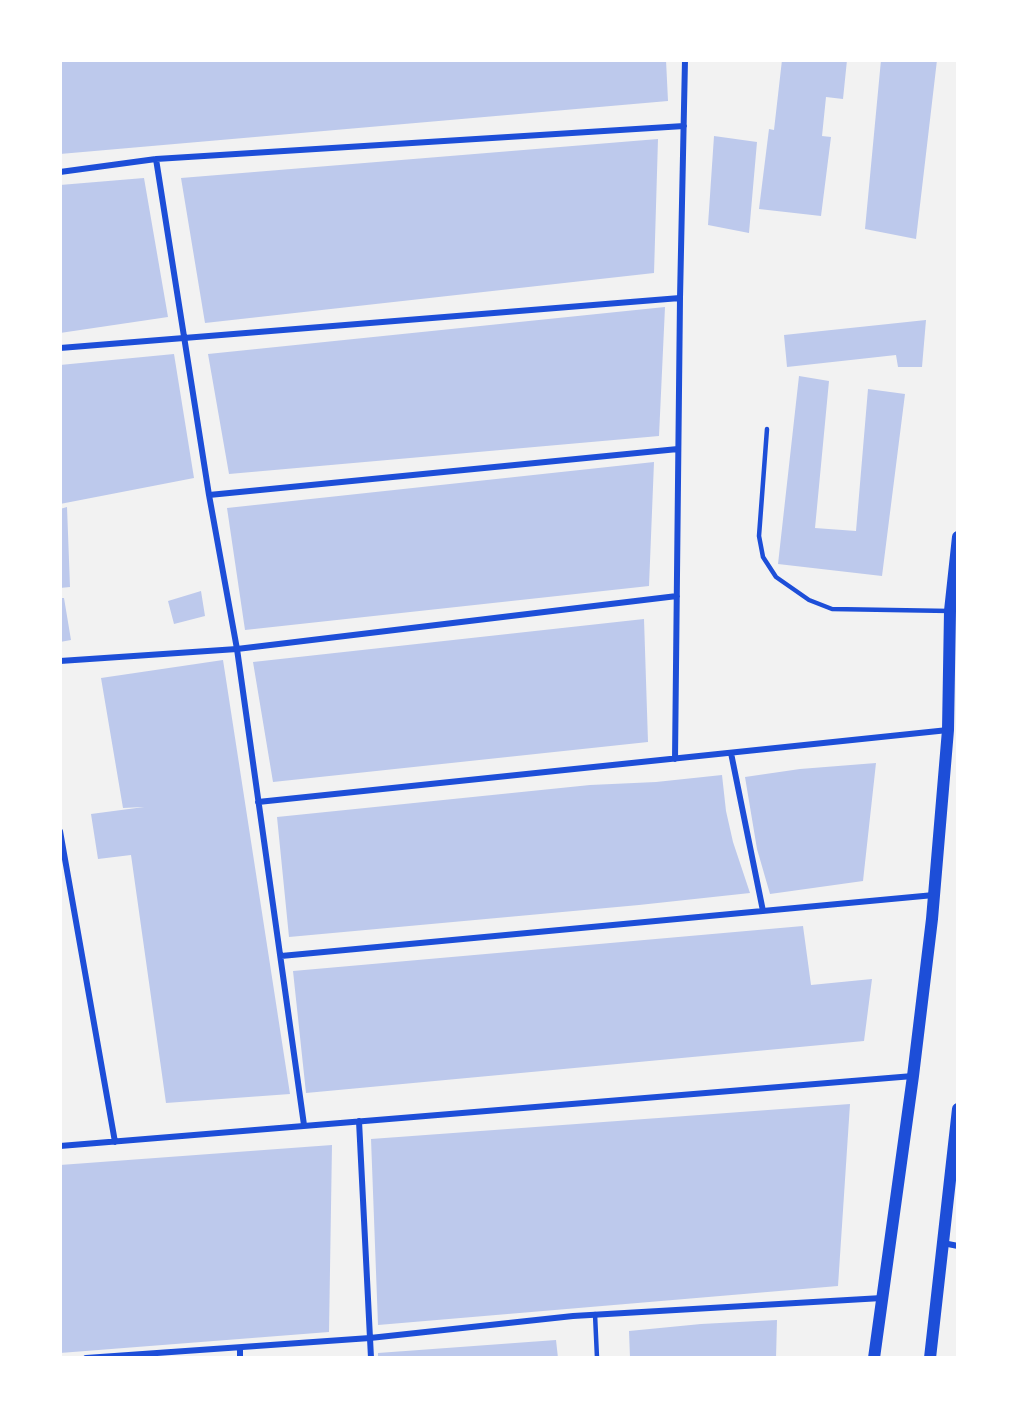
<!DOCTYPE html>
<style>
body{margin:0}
#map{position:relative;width:1018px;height:1418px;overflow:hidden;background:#f2f2f2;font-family:"Sofia Sans Condensed",sans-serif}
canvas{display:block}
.frame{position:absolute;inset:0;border:62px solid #fff;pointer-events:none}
</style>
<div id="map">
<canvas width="1018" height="1418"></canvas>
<div class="frame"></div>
</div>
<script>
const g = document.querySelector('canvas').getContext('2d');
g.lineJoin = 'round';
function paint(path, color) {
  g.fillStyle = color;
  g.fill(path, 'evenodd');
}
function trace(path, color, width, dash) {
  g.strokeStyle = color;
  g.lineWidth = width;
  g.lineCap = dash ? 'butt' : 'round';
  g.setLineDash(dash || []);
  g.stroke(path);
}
const building = new Path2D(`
 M 60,60 L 666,60 L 668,101 L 60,154 Z
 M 782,60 L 847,60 L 843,99 L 826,97 L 822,136 L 831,137 L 821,216 L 759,209 L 769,129 L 774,130 Z
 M 881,60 L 937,60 L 916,239 L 865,229 Z
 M 714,136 L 757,142 L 749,233 L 708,225 Z
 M 658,139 L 654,273 L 205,323 L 181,178 Z
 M 144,178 L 168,317 L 60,333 L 60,185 Z
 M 665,307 L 659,436 L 229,474 L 208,354 Z
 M 926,320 L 922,367 L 898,367 L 896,355 L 787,367 L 784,335 Z
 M 174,354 L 194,478 L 60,504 L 60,365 Z
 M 799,376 L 829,381 L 815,528 L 856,531 L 868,389 L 905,394 L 882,576 L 778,564 Z
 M 654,462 L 649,586 L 245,630 L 227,508 Z
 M 67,507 L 70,587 L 60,588 L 60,509 Z
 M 201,591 L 205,616 L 174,624 L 168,601 Z
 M 60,598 L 64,598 L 71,640 L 60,642 Z
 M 644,619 L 648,742 L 273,782 L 253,662 Z
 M 223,660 L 290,1094 L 166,1103 L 131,855 L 98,859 L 91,814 L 144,807 L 123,808 L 101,678 Z
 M 876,763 L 863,881 L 770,894 L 757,849 L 745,777 L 800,769 Z
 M 722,775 L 726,811 L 733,842 L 750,893 L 639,905 L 289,937 L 277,817 L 590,785 L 656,782 Z
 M 803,926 L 811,985 L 872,979 L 864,1041 L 306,1093 L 293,971 Z
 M 850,1104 L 838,1286 L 378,1325 L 371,1139 Z
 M 332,1145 L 329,1332 L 60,1353 L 60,1165 Z
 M 777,1320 L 776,1358 L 630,1358 L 629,1331 L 701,1324 Z
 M 556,1340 L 558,1358 L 378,1358 L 378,1353 Z`);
const service = new Path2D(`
 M 767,429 L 759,536 L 763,557 L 776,577 L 809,600 L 832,609 L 950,611
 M 595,1314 L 597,1358`);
const minor = new Path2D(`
 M 156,159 L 209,495 L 237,649 L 304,1125
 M 60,172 L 156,159 L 684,126
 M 60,348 L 680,298
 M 209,495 L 678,449
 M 60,661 L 237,649 L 677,596
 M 731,753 L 763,911
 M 675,759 L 680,298 L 685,60
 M 258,802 L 948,730
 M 60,831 L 115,1142
 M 281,956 L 934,895
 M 359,1121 L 371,1358
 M 60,1146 L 913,1076
 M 943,1243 L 958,1246
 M 86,1358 L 370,1338 L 573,1316 L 882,1298
 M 240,1358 L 240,1348`);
const secondary = new Path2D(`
 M 874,1358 L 913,1076 L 932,919 L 948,730 L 950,611 L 958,537
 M 930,1358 L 958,1109`);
paint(building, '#bdc9ec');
trace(service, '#1d4ed8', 4.5);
trace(minor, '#1d4ed8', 6);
trace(secondary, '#1d4ed8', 12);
</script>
